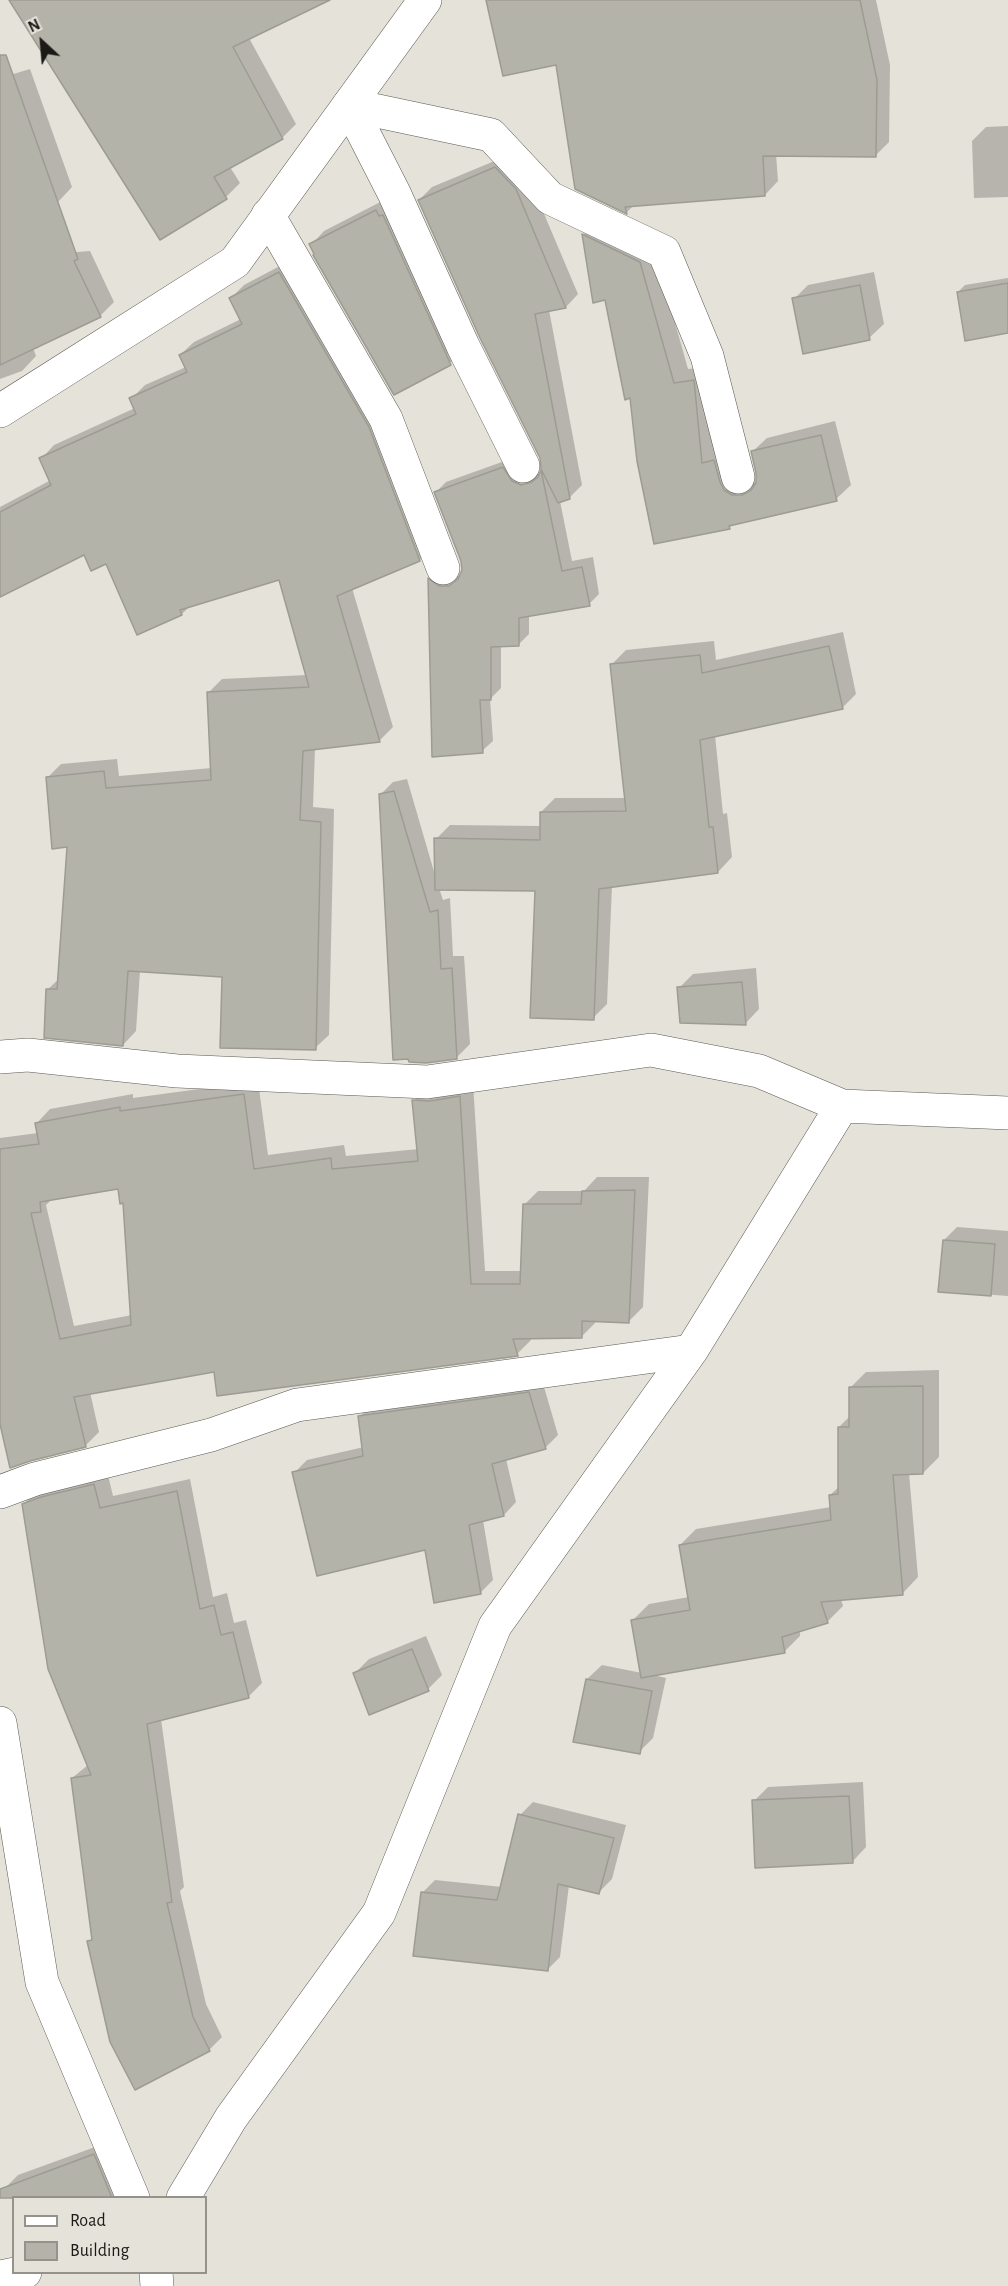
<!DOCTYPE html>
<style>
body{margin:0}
#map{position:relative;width:1008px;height:2286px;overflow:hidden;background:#e4e2d9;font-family:"Alegreya Sans",sans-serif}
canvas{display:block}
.legend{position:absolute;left:12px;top:2196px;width:195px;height:78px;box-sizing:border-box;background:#e4e2d9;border:2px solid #94928b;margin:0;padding:8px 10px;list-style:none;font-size:18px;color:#1b1a17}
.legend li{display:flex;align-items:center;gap:12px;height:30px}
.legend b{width:30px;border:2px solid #94928b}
.north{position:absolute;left:12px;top:12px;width:60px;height:60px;-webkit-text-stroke:4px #e4e2d9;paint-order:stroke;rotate:334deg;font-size:16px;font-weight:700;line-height:24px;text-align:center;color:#1b1a17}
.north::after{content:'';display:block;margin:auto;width:21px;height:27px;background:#1b1a17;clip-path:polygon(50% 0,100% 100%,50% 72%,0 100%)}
</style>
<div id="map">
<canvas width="1008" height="2286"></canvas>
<ul class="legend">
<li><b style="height:8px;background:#fff"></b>Road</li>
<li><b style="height:16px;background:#b4b3aa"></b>Building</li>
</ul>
<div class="north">N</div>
</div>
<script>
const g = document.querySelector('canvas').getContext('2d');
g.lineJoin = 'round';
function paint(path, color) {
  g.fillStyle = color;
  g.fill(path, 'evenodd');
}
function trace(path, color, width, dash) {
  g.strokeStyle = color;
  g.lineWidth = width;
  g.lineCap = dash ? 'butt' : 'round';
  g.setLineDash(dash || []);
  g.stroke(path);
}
const shadow = new Path2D(`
 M 20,0 L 326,0 L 249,38 L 296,124 L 282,138 L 230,167 L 240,183 L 226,197 L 161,238 Z
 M 494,0 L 876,0 L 890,65 L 889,142 L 875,156 L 776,154 L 778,181 L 765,195 L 634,205 L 627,212 L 577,188 L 557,63 Z
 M 30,69 L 72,187 L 58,202 L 0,203 L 0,78 Z
 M 1008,126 L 1008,197 L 974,198 L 972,141 L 986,127 Z
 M 509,155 L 528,176 L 578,294 L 566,307 L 549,310 L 582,485 L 569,498 L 560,501 L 572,561 L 593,557 L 599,594 L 589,604 L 529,615 L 529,634 L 519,644 L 501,645 L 501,688 L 490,699 L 493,741 L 482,751 L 434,755 L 430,579 L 440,569 L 450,577 L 461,576 L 463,571 L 462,561 L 436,492 L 446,482 L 513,458 L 534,475 L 541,473 L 542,471 L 541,457 L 419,200 L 432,187 Z
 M 390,197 L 464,350 L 450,363 L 395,393 L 311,245 L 324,231 Z
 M 598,221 L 654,248 L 688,369 L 708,367 L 747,481 L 757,482 L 758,473 L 752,452 L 767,438 L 835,421 L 851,485 L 836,499 L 733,524 L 729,528 L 631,396 L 606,299 L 594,301 L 584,234 Z
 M 90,251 L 114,302 L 100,316 L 33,348 L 36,356 L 22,371 L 0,379 L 0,258 Z
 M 293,259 L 433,546 L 420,560 L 352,588 L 393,727 L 379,741 L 315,748 L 313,807 L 334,809 L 329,1035 L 315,1048 L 223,976 L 140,971 L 136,1031 L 123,1045 L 48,989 L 60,978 L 68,846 L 48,777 L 61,764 L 117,759 L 119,776 L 212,768 L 208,693 L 222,679 L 307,675 L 280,578 L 191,605 L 182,614 L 137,633 L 107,562 L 84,553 L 0,595 L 0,507 L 51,480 L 41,459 L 54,445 L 135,408 L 131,399 L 145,385 L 186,367 L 180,355 L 194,342 L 241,319 L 230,299 L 244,285 Z
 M 874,272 L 884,324 L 869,338 L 794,299 L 808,285 Z
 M 1008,278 L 1008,332 L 958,292 L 965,285 Z
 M 843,632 L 856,694 L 842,708 L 715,735 L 723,814 L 727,813 L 732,857 L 718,872 L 612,886 L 607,1004 L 593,1018 L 537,889 L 439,888 L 443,900 L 450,898 L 453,956 L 464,956 L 470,1044 L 457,1057 L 380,795 L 393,782 L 407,779 L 435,875 L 436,839 L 450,825 L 541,826 L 541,812 L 555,798 L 626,798 L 612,664 L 626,650 L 714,641 L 716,660 Z
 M 756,968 L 759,1009 L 745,1024 L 679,988 L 693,974 Z
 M 258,1081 L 268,1155 L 344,1145 L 346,1156 L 419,1149 L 414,1101 L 428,1087 L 473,1083 L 485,1271 L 522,1271 L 524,1205 L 538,1191 L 584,1191 L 597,1177 L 649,1177 L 643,1307 L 629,1321 L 595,1320 L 595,1323 L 581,1337 L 530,1337 L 531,1340 L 517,1354 L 215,1370 L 90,1392 L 99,1432 L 85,1446 L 0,1417 L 0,1138 L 38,1133 L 37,1123 L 50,1109 L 133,1094 L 133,1098 ZM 119,1187 L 125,1202 L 132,1315 L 74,1326 L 46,1205 L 52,1199 Z
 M 957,1227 L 1008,1231 L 1008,1337 L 1008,1296 L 940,1291 L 944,1240 Z
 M 939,1370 L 939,1457 L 923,1473 L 909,1473 L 918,1577 L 902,1594 L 841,1599 L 843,1606 L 827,1622 L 800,1630 L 800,1636 L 784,1652 L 653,1675 L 666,1678 L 653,1738 L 639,1752 L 575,1741 L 587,1679 L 602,1665 L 642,1673 L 633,1620 L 649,1604 L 689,1597 L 680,1545 L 696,1529 L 831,1507 L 830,1495 L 840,1486 L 839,1427 L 850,1416 L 850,1388 L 866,1372 Z
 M 542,1380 L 558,1435 L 545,1448 L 506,1459 L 516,1502 L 504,1515 L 483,1520 L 493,1580 L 480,1593 L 426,1549 L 294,1473 L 307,1460 L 364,1447 L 360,1416 L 373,1403 Z
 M 107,1471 L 113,1496 L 190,1479 L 213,1597 L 227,1593 L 234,1623 L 246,1620 L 262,1683 L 249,1696 L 161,1719 L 184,1887 L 180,1891 L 206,2004 L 222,2037 L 209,2050 L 135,2088 L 89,1942 L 94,1937 L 72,1778 L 88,1765 L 23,1505 L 36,1491 Z
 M 426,1636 L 442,1675 L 428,1689 L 354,1674 L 369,1659 Z
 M 863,1782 L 866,1847 L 852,1862 L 754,1801 L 768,1787 Z
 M 533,1802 L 626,1825 L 612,1879 L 599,1892 L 569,1885 L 560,1957 L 547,1970 L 422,1893 L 435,1880 L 502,1887 L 520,1815 Z
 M 106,2143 L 127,2198 L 14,2198 L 14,2205 L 7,2186 L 18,2175 Z`);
const building = new Path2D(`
 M 9,0 L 330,0 L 233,47 L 283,139 L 214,177 L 227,199 L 160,240 Z
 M 486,0 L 860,0 L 877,80 L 876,157 L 763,156 L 765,196 L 625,207 L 627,214 L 575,189 L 556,65 L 503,76 Z
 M 0,55 L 6,55 L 78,259 L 74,261 L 101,317 L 0,365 Z
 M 495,167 L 516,189 L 566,308 L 535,314 L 570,499 L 558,503 L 541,469 L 540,458 L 480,338 L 418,200 Z
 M 376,210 L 379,216 L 383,215 L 451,365 L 394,395 L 313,255 L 314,254 L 309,244 Z
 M 582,234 L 640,262 L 674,383 L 694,380 L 702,463 L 714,460 L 720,482 L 724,490 L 732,495 L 742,495 L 751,490 L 756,483 L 756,473 L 751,451 L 821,435 L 837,501 L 729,526 L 730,529 L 654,544 L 637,461 L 630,398 L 625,400 L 605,300 L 593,303 Z
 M 279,272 L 369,427 L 420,561 L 337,596 L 380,742 L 303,751 L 300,820 L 321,822 L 316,1050 L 220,1048 L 222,977 L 128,971 L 123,1046 L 44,1038 L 46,989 L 57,989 L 67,847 L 52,849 L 46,777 L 104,771 L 106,788 L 211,780 L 207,692 L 309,687 L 279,580 L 180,610 L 182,615 L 137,635 L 106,564 L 91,571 L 84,555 L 0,597 L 0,512 L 51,485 L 39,458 L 136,414 L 129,398 L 187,372 L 179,355 L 242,324 L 229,298 Z
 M 1008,283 L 1008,333 L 965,341 L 957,292 Z
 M 860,285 L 870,340 L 803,354 L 792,298 Z
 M 503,467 L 512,481 L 521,485 L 532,482 L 538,477 L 541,470 L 562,571 L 582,567 L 590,606 L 519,618 L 519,646 L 491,647 L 491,700 L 480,700 L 483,753 L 432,757 L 428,578 L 439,586 L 449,586 L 458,579 L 462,570 L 461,561 L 434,492 Z
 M 829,646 L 843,709 L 700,740 L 709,827 L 713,827 L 718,873 L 599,889 L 594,1020 L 530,1018 L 535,891 L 435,890 L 434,838 L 540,840 L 540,812 L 626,811 L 610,664 L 700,655 L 702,673 Z
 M 394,791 L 430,912 L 438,910 L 441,969 L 452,968 L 457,1059 L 426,1063 L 409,1062 L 408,1059 L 393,1060 L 379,794 Z
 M 742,982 L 746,1025 L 680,1023 L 677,987 Z
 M 244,1094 L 254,1169 L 331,1158 L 332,1169 L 418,1161 L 412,1100 L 430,1101 L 460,1096 L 471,1284 L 520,1284 L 523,1204 L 581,1204 L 582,1191 L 635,1190 L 629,1323 L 582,1321 L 582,1338 L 513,1339 L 518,1356 L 354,1378 L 217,1396 L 214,1372 L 74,1397 L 86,1447 L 30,1461 L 10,1468 L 0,1424 L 0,1149 L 39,1144 L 35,1123 L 120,1107 L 120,1111 ZM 118,1189 L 120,1204 L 123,1203 L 131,1325 L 60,1339 L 31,1213 L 41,1212 L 40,1202 Z
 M 943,1240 L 995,1244 L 991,1296 L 938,1292 Z
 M 923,1386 L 923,1474 L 893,1475 L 903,1595 L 821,1602 L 828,1623 L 782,1637 L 785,1653 L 641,1678 L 631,1620 L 690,1610 L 679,1545 L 831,1520 L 829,1495 L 838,1494 L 838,1427 L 849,1427 L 849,1387 Z
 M 529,1392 L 546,1449 L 492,1464 L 504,1516 L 469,1525 L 481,1594 L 434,1603 L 425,1550 L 317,1576 L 292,1472 L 363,1456 L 358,1416 Z
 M 94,1484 L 100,1508 L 177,1491 L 200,1609 L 214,1605 L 221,1635 L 233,1632 L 249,1698 L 147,1724 L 172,1902 L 167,1903 L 193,2017 L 210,2051 L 135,2090 L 110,2042 L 87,1941 L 92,1940 L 71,1778 L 91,1775 L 48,1669 L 22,1504 L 41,1497 Z
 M 412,1649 L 429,1691 L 369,1715 L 353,1673 Z
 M 586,1679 L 652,1691 L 640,1754 L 573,1742 Z
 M 849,1796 L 853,1863 L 755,1868 L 752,1800 Z
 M 518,1814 L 614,1838 L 599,1894 L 558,1884 L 548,1971 L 413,1956 L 421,1892 L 497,1900 Z
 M 94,2154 L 112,2198 L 0,2198 L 0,2189 Z`);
const street = new Path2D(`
 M 349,105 L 491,135 L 550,198 L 664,252 L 707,356 L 738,477
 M 349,105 L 394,193 L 463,346 L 523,466
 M 268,215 L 386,419 L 443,568
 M 0,1057 L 28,1055 L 177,1071 L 427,1082 L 651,1050 L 759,1071 L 842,1106
 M 0,1492 L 35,1479 L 211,1435 L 297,1405 L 691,1351
 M 0,1723 L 42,1982 L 133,2198
 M 183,2198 L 231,2118 L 379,1913 L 495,1626 L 691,1351 L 842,1106 L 1008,1113
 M 156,2272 L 157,2286
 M 0,2277 L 25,2272`);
const secondary = new Path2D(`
 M 0,411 L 235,262 L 425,0`);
paint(shadow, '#0003');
paint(building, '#b4b3aa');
trace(building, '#9d9c93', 1.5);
trace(street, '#5b5952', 34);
trace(secondary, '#5b5952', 34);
trace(street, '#fff', 33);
trace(secondary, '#fff', 33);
</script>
